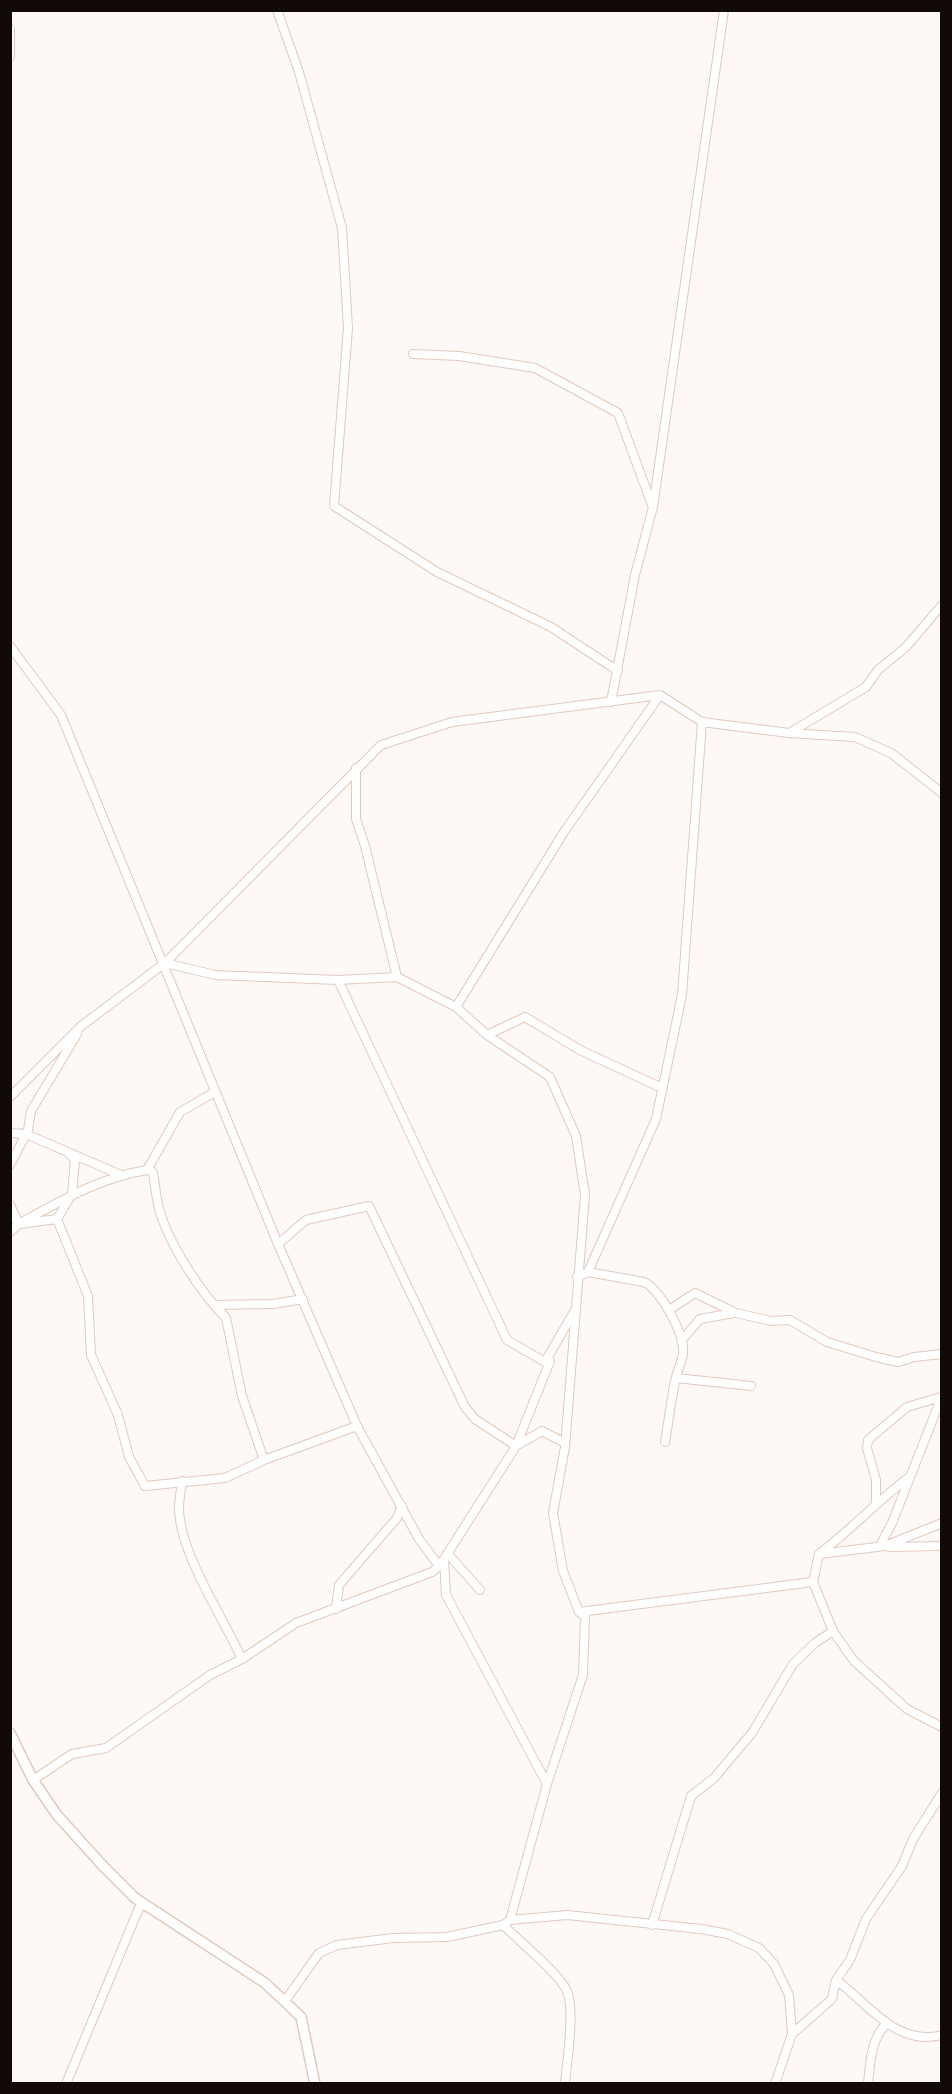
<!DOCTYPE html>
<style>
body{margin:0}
#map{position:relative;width:952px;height:2094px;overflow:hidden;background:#fef8f6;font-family:"DejaVu Sans",sans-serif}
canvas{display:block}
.frame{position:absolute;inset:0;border:12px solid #120a07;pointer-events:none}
</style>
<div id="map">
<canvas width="952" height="2094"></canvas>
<div class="frame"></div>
</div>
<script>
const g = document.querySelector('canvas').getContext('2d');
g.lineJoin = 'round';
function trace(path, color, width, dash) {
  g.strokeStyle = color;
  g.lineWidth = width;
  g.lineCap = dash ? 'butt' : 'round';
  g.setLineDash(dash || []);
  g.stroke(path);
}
const minor = new Path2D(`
 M 277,10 L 299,72 L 342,228 L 348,328 L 334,506 L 437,572 L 551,627 L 618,671
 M 10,29 L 10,57
 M 413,354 L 459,356 L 535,368 L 618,413 L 652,505
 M 10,646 L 61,715 L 278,1244 L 357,1426 L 419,1539 L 439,1566 L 444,1559 L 446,1595 L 547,1784 L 510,1920 L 503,1925 C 518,1940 559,1973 567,1991 C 575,2011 567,2061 565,2084
 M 611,702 L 635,575 L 653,507 L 724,10
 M 791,732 L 866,687 L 878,670 L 906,647 L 942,605
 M 356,768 L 356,819 L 365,846 L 397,977
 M 165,963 L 215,975 L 338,980 L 397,977 L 456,1007 L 487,1035 L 550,1077 L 576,1136 L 585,1195 L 565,1447 L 553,1513 L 563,1571 L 579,1612 L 585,1616 L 583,1675 L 547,1784
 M 338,980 L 507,1340 L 545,1362
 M 456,1007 L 564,832 L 660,695
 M 487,1035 L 525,1017 L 580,1050 L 662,1088
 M 10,1097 L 80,1027 L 165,963 L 381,745 L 452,722 L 660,695 L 702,722 L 789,733 L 855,737 L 891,753 L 942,793
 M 10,1133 L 26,1134 L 121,1175
 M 10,1165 L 28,1130 L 31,1111 L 77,1034
 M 147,1170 L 153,1172 C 155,1184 156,1197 159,1209 C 168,1241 193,1280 214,1305
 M 10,1205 L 19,1224 L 10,1232
 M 10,1214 L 19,1224 L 57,1219 L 88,1296 L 91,1355 L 118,1415 L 129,1457 L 145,1486 L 225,1478 L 264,1460 L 357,1426
 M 57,1219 L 72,1194 L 75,1160 L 68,1153
 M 24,1221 C 64,1199 102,1177 147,1170 L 180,1112 L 215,1092
 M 278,1244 L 306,1220 L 369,1206 L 465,1407 L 475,1419 L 516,1446 L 542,1431 L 565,1443
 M 588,1272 L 644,1282 C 661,1291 685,1334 683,1354 C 682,1361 678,1369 676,1377 C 671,1398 669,1420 665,1442
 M 577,1277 L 588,1272 L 656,1119 L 682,995 L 702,722
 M 669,1310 L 695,1293 L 736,1313 L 771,1321 L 790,1320 L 827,1342 L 876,1357 L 898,1362 L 914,1357 L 942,1354
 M 681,1341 L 700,1319 L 734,1313
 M 676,1378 L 751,1386
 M 264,1460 L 242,1396 L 226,1318 L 214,1305 L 273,1304 L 303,1299
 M 182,1481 C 181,1490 179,1500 179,1509 C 180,1554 223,1617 242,1659
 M 876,1502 L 876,1480 L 867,1448 L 868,1440 L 907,1407 L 941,1397
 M 942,1523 L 885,1546 L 819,1554 L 813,1582 L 833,1631 L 854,1661 L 907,1709 L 942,1727
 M 879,1547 L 892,1523 L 942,1396
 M 889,1547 L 942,1546
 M 448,1554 L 480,1590
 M 819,1554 C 851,1530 876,1502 908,1478
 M 444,1559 L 516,1446 L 550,1361 L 545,1362 L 575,1310
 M 336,1609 L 339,1585 L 397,1518 L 402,1506
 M 579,1612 L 813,1582
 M 33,1780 L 72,1754 L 106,1748 L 210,1675 L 242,1659 L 296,1623 L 432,1572 L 439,1566
 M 510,1920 L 567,1915 L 701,1929 L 728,1934 L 759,1948 L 774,1964 L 789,1995 L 792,2034 L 775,2084
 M 652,1925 L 691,1796 L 714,1778 L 752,1733 L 793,1664 L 815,1643 L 833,1631
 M 836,1980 C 869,2004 896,2047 942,2035
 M 285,2001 L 319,1953 L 337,1945 L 393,1938 L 447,1937 L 503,1925
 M 792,2034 L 832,1999 L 836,1980 L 850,1960 L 866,1919 L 902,1866 L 913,1839 L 942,1793
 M 66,2084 L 139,1908 L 144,1904
 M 868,2084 C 870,2064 871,2038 887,2023`);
const tertiary = new Path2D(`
 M 10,1733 L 33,1780 L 57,1815 L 103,1866 L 135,1898 L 265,1983 L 301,2017 L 315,2084`);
trace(minor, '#e2c9be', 10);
trace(tertiary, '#e2c9be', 12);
trace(minor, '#fff', 8);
trace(tertiary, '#fff', 9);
</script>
